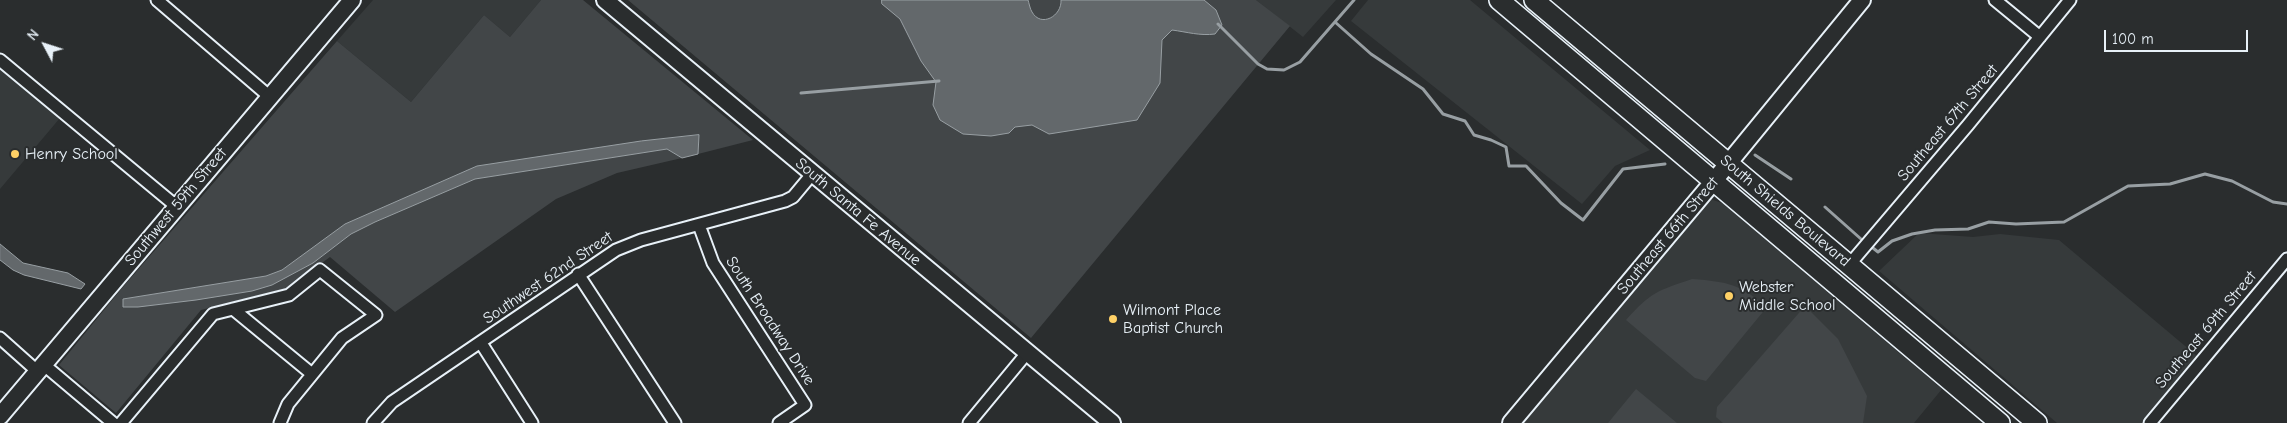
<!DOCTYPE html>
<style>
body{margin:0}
#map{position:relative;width:2287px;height:423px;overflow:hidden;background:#2a2d2e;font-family:"Comic Neue",sans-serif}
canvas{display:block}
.north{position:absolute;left:20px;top:20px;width:50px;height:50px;-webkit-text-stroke:4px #2a2d2e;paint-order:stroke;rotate:310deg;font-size:14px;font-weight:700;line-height:20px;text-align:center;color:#e8f1f8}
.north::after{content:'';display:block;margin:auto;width:18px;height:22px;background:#e8f1f8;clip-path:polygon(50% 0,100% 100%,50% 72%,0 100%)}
.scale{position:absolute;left:2104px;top:30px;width:144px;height:22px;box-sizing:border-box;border:2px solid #e8f1f8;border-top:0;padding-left:6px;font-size:15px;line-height:18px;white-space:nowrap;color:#e8f1f8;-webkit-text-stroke:4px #2a2d2e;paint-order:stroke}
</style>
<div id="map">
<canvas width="2287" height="423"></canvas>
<div class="north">N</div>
<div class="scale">100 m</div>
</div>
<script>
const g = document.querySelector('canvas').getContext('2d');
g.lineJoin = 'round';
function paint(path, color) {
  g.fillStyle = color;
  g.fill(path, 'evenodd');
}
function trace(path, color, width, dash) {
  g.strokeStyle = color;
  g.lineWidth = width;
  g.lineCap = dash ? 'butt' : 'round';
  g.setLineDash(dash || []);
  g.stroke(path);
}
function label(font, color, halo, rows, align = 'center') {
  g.font = font + ' "Comic Neue",sans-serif';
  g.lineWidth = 4;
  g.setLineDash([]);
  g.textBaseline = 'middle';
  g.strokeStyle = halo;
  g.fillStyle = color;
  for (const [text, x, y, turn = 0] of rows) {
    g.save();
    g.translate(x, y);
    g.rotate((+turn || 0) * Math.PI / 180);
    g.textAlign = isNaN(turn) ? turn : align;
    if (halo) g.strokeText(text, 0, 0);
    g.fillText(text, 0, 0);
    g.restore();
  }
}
const built = new Path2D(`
 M 373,0 L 541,0 L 510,37 L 484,15 L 411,102 L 337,41 Z
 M 1256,0 L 1336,0 L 1303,37 Z
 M 1368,0 L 1470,0 L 1650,150 L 1615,166 L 1582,204 L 1351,21 Z
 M 0,67 L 60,118 L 0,189 Z
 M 1710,199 L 1722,203 L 1942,389 L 1914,423 L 1521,423 L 1706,200 Z
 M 1919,233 L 1973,237 L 2000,234 L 2059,240 L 2197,356 L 2142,423 L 2057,423 L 1879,271 Z`);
const green = new Path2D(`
 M 541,0 L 583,0 L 753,140 L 698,154 L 699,136 L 477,166 L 345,224 L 282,270 L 266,276 L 123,299 L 272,285 L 313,263 L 351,234 L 375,222 L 475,179 L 667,149 L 682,158 L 617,173 L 556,199 L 395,312 L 330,257 L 288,288 L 201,310 L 116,413 L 59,365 L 122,288 L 337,41 L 411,102 L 484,15 L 510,37 Z
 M 628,0 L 1256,0 L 1290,26 L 1031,338 Z
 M 1692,279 C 1729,282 1739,284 1767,307 L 1706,381 L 1695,378 L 1626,320 C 1651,292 1657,291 1692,279 Z
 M 1805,306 L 1838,339 L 1867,396 L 1863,423 L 1723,423 L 1716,417 L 1717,407 Z
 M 1636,389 L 1677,423 L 1608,423 Z`);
const water = new Path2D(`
 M 882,0 L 1028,0 C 1029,3 1030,9 1032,12 C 1041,28 1062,16 1061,0 L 1204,0 L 1216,10 L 1222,25 L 1215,34 C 1200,36 1187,32 1172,30 L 1162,40 L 1160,83 L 1137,120 L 1049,134 L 1032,125 L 1015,127 L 1009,133 L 991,136 L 963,134 L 940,120 L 933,105 L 936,82 L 921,61 L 900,19 L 882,4 Z
 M 699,135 L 698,154 L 682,158 L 667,149 L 475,179 L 375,222 L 351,234 L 313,263 L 272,285 L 252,291 L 196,300 L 138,307 L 123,307 L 123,299 L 266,276 L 282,270 L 345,224 L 477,166 L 641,141 Z
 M 0,244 L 23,263 L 68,273 L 85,284 L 81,289 L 24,275 L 13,270 L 0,260 Z`);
const stream = new Path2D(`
 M 1335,22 L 1371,54 L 1423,89 L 1443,114 L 1465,121 L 1474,135 L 1491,140 L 1506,147 L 1509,166 L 1526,166 L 1561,203 L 1583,220 L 1623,169 L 1665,164
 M 1218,24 L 1258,64 L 1267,69 L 1284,70 L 1300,62 L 1354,0
 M 801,93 L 939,81
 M 1755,155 L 1791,179
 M 1825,207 L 1861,239
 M 1873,248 L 1878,252 L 1892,241 L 1912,234 L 1935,230 L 1968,229 L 1989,222 L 2016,224 L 2064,222 L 2128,186 L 2170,184 L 2205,174 L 2232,181 L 2273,202 L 2287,204`);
const street = new Path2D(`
 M 157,0 L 270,97
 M 1995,0 L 2040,37
 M 0,60 L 176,206
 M 699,225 L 713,263 L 805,405 L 779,423
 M 1849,265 L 1968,125 L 2070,0
 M 578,274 L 675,423
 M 233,309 L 312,374
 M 0,338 L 37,371
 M 481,343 L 532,423
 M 43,364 L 113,423
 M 121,423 L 213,314 L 289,295 L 320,270 L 376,315 L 342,338 L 288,404 L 280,423
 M 373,423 L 392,402 L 616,250 L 641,240 L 785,201 L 793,197 L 813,173
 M 969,423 L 1027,353
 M 2150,423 L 2287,259`);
const secondary = new Path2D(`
 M 605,0 L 1112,423
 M 0,416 L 352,0
 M 1511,423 L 1713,182 L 1862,0`);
const primary = new Path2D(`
 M 1499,0 L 2000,423
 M 1534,0 L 2037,423`);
const markers = [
 [15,154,5,"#ffd166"],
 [1729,296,5,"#ffd166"],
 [1113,319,5,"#ffd166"]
];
const streetNames = [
 ["Southeast 67th Street",1948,123,-50],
 ["Southwest 59th Street",176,207,-50],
 ["South Shields Boulevard",1785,211,40],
 ["South Santa Fe Avenue",858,212,40],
 ["Southeast 66th Street",1668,236,-50],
 ["Southwest 62nd Street",548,278,-34],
 ["South Broadway Drive",770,321,57],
 ["Southeast 69th Street",2206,330,-50]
];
const poiNames = [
 ["Henry School",25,154],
 ["Webster",1739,287],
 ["Middle School",1739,305],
 ["Wilmont Place",1123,310],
 ["Baptist Church",1123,328]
];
paint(built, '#363a3b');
paint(green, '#424648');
paint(water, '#63686b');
trace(water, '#989fa3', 1);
trace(stream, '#989fa3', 3);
trace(street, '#e8f1f8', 15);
trace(secondary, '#e8f1f8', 20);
trace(primary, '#e8f1f8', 22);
trace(street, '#2a2d2e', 11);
trace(secondary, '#2a2d2e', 16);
trace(primary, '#2a2d2e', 19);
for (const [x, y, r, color] of markers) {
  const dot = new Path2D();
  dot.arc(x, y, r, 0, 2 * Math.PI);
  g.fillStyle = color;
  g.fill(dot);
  trace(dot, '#2a2d2e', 2);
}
label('16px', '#e8f1f8', '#2a2d2e', streetNames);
label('16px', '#e8f1f8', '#2a2d2e', poiNames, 'left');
</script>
